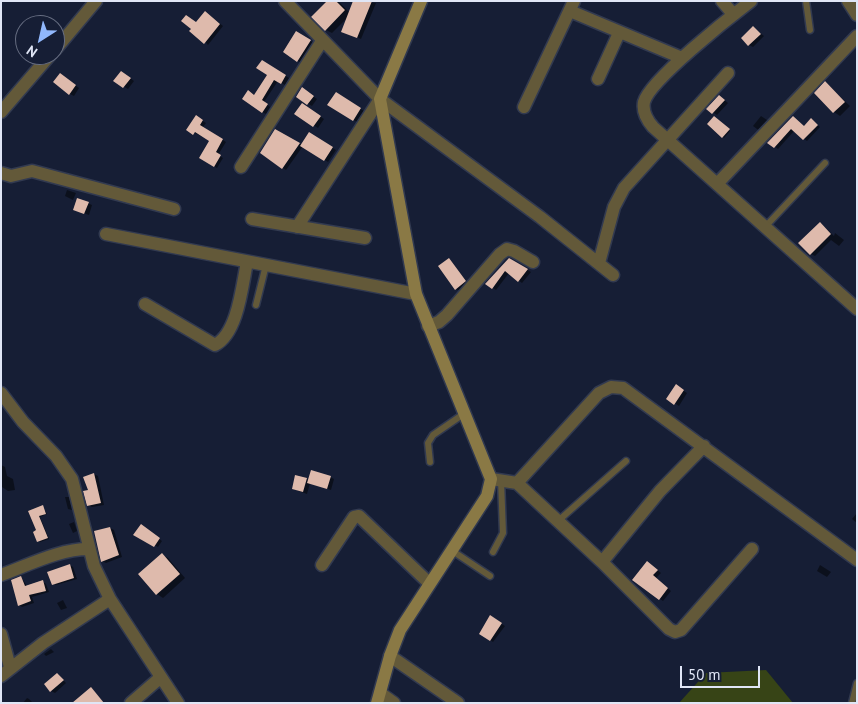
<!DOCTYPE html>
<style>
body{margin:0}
#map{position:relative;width:858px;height:704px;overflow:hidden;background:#161e35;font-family:"PT Sans",sans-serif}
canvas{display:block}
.frame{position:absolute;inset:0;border:2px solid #e0e6f6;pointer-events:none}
.north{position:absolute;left:15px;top:15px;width:50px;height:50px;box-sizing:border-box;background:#161e35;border:1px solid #676e82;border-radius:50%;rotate:215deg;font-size:14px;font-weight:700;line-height:20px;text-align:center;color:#e0e6f6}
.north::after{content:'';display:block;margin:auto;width:18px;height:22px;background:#91b8fd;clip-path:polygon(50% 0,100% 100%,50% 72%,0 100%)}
.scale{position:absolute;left:680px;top:666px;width:80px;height:22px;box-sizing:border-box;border:2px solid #e0e6f6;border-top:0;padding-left:6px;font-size:15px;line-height:18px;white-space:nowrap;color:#e0e6f6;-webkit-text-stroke:4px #161e35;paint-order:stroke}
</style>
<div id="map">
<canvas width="858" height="704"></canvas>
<div class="frame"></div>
<div class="north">N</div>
<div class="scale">50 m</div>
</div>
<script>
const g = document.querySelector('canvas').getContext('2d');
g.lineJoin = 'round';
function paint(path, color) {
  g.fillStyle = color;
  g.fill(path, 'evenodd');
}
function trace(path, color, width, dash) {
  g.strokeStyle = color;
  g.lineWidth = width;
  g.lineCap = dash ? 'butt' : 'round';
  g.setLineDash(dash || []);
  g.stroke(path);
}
const green = new Path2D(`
 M 766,670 L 793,703 L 679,703 L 706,673 Z`);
const shadow = new Path2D(`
 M 329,1 L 338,1 L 350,13 L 354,1 L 376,3 L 361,39 L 347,33 L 348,17 L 332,33 L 326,30 Z
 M 209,15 L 223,26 L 208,45 L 193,29 Z
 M 753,28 L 764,36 L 753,47 L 749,45 Z
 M 297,33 L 314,43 L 301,63 L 284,52 Z
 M 262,61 L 289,78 L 285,85 L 278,81 L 264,102 L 270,107 L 266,114 L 262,112 L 255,96 L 269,75 Z
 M 125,74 L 134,81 L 128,89 L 115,81 Z
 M 64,77 L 79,88 L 74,96 L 70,94 Z
 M 825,83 L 850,106 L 840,116 L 834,112 Z
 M 302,89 L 317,99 L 312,106 L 297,97 Z
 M 336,93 L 364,111 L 357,122 L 329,105 Z
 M 723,99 L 728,103 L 717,115 L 708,109 Z
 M 306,107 L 324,119 L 318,128 L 296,114 Z
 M 761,116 L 770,122 L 761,132 L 753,126 Z
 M 196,117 L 206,123 L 203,127 L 226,142 L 218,155 L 223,158 L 217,168 L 200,158 L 210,140 L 188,130 Z
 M 793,117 L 804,127 L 811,120 L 820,127 L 807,141 L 794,131 L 778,149 L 769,142 Z
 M 716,118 L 730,131 L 724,138 L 723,137 Z
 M 309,134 L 336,150 L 328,162 L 303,146 L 286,170 L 283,168 L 289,137 L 302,145 Z
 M 67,190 L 76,193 L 73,200 L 65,196 Z
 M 78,199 L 92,205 L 89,215 L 78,211 Z
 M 820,223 L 834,236 L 835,233 L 844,240 L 839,246 L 831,240 L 815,256 L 811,254 Z
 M 509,259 L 531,272 L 522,283 L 509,273 L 496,290 L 493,288 Z
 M 449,260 L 469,284 L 460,291 L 456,289 Z
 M 676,386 L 687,393 L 679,406 L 668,399 Z
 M 1,465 L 5,467 L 7,476 L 13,479 L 15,490 L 8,491 L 2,487 Z
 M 94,474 L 98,476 L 104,505 L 92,507 L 88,505 Z
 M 330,477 L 334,479 L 331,490 L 310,483 L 307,494 L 293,489 L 307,479 L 309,481 Z
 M 65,497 L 69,497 L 72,510 L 68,509 Z
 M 43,507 L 47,514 L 40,517 L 49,539 L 40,542 L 30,512 Z
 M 857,513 L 857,523 L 852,519 Z
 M 74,522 L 77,531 L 73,533 L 69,524 Z
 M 144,527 L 162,541 L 158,547 L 135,535 Z
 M 110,528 L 114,530 L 122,557 L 106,563 L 102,561 Z
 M 162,555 L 168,558 L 185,578 L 163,598 L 157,594 L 139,574 Z
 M 70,565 L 73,567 L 77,579 L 56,585 L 53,583 Z
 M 651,565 L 661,573 L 656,578 L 671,591 L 663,601 L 633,580 Z
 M 820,565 L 831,572 L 827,577 L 817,571 Z
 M 21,577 L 27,586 L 43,582 L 46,584 L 49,592 L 32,597 L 34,603 L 22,607 L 19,605 Z
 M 63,600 L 67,608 L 61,610 L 57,603 Z
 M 490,617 L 505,626 L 493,642 L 481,634 Z
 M 51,649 L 54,652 L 46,656 L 44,654 Z
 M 57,674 L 66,683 L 55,693 L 51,691 Z
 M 27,698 L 29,699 L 33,703 L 23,703 Z`);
const building = new Path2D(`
 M 327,1 L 336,1 L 345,10 L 325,31 L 311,17 Z
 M 353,1 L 372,1 L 357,38 L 341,32 Z
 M 205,11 L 220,24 L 204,44 L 189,31 L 191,29 L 181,21 L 186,15 L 196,22 Z
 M 753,26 L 761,34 L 748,46 L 741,38 Z
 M 296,31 L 311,40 L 297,62 L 283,52 Z
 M 262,60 L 286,75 L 281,84 L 274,80 L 262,100 L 268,104 L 262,113 L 242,99 L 248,90 L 254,95 L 267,75 L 256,68 Z
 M 121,71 L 131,78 L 123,88 L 113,81 Z
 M 60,73 L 76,85 L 69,95 L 53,82 Z
 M 825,81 L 845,102 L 833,113 L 814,93 Z
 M 302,87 L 314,96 L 307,105 L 296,97 Z
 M 336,92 L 361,108 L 353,121 L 327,105 Z
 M 719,95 L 725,100 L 712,114 L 706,109 Z
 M 302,103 L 321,116 L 313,127 L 294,114 Z
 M 196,115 L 203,120 L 200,125 L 223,139 L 216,152 L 221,155 L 214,167 L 199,158 L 209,141 L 195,132 L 193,135 L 186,130 Z
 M 714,116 L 730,129 L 722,138 L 707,124 Z
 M 793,116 L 804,126 L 811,118 L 818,125 L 803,140 L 791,129 L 774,148 L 767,143 Z
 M 275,129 L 300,143 L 282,169 L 260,153 Z
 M 309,132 L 333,147 L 324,161 L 300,146 Z
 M 77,198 L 89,202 L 84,214 L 73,210 Z
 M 820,222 L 831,234 L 810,255 L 798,243 Z
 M 449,258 L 466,281 L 455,290 L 438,266 Z
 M 509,258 L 528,269 L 518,282 L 505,271 L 492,289 L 485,284 Z
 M 676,384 L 684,390 L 674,405 L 666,399 Z
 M 311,470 L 331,476 L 327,489 L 307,483 Z
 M 94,473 L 101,503 L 87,506 L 83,491 L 88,490 L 83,477 Z
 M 295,475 L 307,478 L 303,492 L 292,489 Z
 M 43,505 L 46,514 L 39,516 L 48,538 L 37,542 L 33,532 L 36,530 L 28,511 Z
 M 141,524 L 160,538 L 154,547 L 133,535 Z
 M 110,527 L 119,555 L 101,562 L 94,531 Z
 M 162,553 L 180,574 L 156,595 L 138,574 Z
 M 647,561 L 658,570 L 653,575 L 668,588 L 659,600 L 632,580 Z
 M 70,564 L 74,578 L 52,585 L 47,572 Z
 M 21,576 L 25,586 L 43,580 L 46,591 L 29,595 L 31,601 L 18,606 L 11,580 Z
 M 490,615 L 502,623 L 490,641 L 479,634 Z
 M 57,673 L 64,680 L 50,692 L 44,684 Z
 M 91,687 L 104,703 L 72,703 Z`);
const lane = new Path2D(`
 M 806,1 L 810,30
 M 765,227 L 825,163
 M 256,305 L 266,265
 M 430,462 L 428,443 L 433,435 L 465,413
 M 558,521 L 626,461
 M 451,550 L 490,576
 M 493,552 L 503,533 L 501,480
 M 852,703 L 857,683`);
const street = new Path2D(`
 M 285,1 L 380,99 L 540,217 L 613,275
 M 722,1 L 733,14
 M 751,1 C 730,17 650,80 644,102 C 642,112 647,120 653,127 L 857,309
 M 848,1 L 857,15
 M 570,11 L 682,58
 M 55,50 L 96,1
 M 598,79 L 619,33
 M 524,107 L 574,1
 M 1,112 L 50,55
 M 241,167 L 322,41
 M 1,173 L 11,176 L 32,171 L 174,209
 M 717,184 L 857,36
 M 252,219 L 365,238
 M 297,227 L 380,99
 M 106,234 L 416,294
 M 599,263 L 614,207 L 624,188 L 728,73
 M 145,304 L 215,345 C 238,333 242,286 247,262
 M 428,326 L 439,322 L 447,315 L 500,254 L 507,249 L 514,251 L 533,262
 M 1,393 L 23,422 L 56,456 L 72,479 L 94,566 L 110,599 L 178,703
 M 491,479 L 517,483 L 602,562 L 669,629 L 675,632 L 681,630 L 752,549
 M 517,483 L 599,393 L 611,387 L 623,388 L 857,560
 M 602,562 L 660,491 L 704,446
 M 322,565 L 354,517 L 359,516 L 429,583
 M 1,575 C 29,565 59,549 89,549
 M 1,634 L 10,667
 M 390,656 L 458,703
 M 1,676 L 43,643 L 110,599
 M 380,693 L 394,703
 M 131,703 L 161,677`);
const secondary = new Path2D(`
 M 377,703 L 390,656 L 400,630 L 487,496 L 491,479 L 416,294 L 380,99 L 421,1`);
paint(green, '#374416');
paint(shadow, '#0007');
paint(building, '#debaac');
trace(lane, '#323a50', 9);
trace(street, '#323a50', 15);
trace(secondary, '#323a50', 15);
trace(lane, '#635939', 6);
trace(street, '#635939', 12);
trace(secondary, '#8a7945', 12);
</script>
